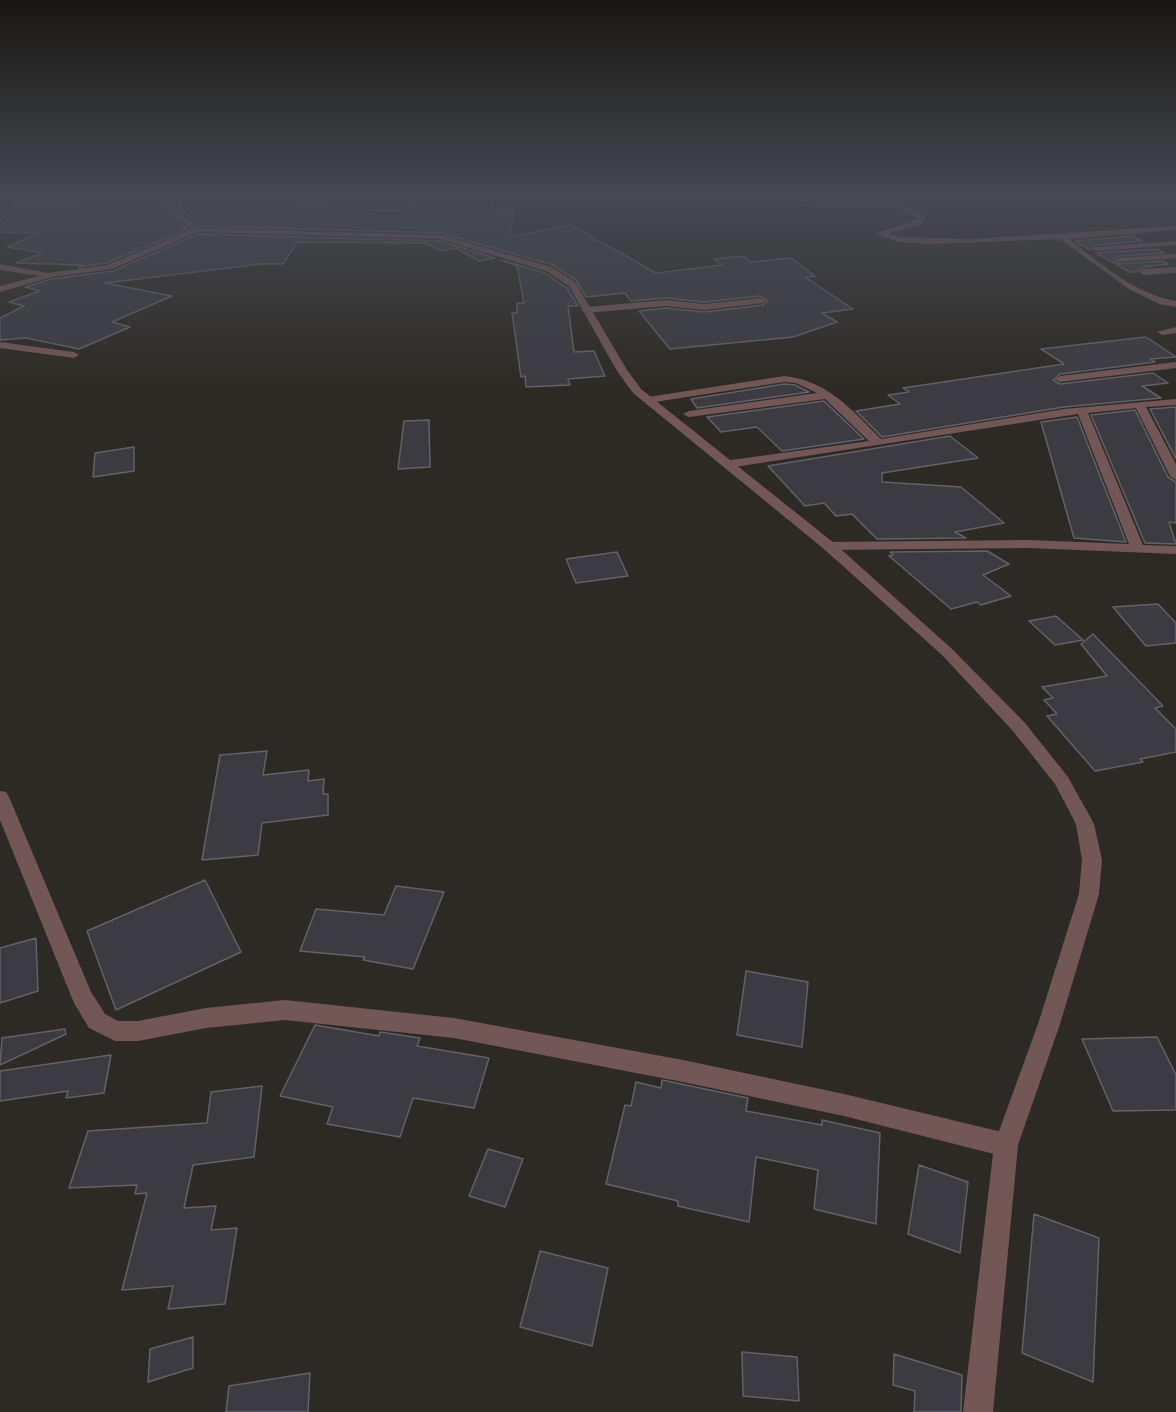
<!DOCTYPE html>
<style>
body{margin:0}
canvas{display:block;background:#2d2924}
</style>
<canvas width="1176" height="1412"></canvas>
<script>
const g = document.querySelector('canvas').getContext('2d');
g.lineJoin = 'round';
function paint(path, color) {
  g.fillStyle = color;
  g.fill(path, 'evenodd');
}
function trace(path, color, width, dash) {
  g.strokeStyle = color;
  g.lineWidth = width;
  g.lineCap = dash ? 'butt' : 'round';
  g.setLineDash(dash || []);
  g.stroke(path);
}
const building = new Path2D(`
 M 110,195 L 169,195 L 165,204 L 176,221 L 188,229 L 106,263 L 78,267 L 82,265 L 16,263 L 42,253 L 8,247 L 38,233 L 0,232 L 0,220 L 20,201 L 95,199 L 96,196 Z
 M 180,195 L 303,195 L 300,205 L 327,203 L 326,209 L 403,210 L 419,195 L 492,198 L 492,209 L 514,209 L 509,237 L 571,225 L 656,273 L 722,265 L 714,259 L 744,256 L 750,262 L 791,258 L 815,276 L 805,277 L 853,309 L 822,313 L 837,322 L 793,337 L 670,349 L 639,311 L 666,308 L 704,312 L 763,305 L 767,301 L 760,296 L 704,302 L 666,298 L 631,301 L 625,293 L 586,297 L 576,280 L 553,265 L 441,233 L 201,226 L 186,214 L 178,203 Z
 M 198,234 L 440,241 L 495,258 L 479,261 L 456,248 L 442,251 L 425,243 L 297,242 L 283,264 L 261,264 L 105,283 L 172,296 L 112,322 L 130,327 L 79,349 L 26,338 L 0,340 L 0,318 L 24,306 L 9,302 L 40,291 L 25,287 L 52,279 L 113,271 Z
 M 1132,236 L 1142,241 L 1096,245 L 1090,250 L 1075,241 Z
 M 1157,249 L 1165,253 L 1119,256 L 1113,259 L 1119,264 L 1163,261 L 1168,264 L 1143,267 L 1137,272 L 1130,272 L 1096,253 Z
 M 501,260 L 545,273 L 567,288 L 578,306 L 568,306 L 574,352 L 594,351 L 605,376 L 568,379 L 570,385 L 526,387 L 525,376 L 521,377 L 512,313 L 517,313 L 517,303 L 524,303 L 517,266 Z
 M 1146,337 L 1176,357 L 1150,359 L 1155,362 L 1060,374 L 1053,380 L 1060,384 L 1153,373 L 1168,383 L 1142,386 L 1161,398 L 1064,407 L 882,437 L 856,411 L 900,404 L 888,395 L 909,392 L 903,388 L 1064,364 L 1041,349 Z
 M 784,384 L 795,385 L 809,392 L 697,408 L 691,399 Z
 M 824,401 L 864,439 L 782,451 L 757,427 L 721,432 L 707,417 Z
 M 1176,407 L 1176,459 L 1150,409 Z
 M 1135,410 L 1168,477 L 1176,482 L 1176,523 L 1169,522 L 1176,544 L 1145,543 L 1091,415 Z
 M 1077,417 L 1126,542 L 1074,538 L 1041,422 Z
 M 429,420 L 430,467 L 398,469 L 404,421 Z
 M 950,436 L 978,458 L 882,473 L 882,482 L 961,487 L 1004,523 L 955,532 L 966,538 L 877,539 L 852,514 L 836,516 L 824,503 L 805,506 L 768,466 Z
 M 134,447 L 134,471 L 93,477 L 95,453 Z
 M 987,551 L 1009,564 L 983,575 L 1011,596 L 981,605 L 977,602 L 951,609 L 889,556 L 893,555 L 890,552 Z
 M 617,552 L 628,576 L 576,583 L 566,559 Z
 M 1158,604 L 1176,623 L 1176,643 L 1146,646 L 1113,607 Z
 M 1056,616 L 1083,640 L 1055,645 L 1029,621 Z
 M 1093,634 L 1163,706 L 1155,708 L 1176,729 L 1176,752 L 1140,759 L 1143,762 L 1095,771 L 1047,716 L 1057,714 L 1044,700 L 1053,698 L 1042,687 L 1107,676 L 1081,644 Z
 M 267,751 L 263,775 L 309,770 L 308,781 L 324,779 L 323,794 L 328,794 L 328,815 L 262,823 L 258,855 L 202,860 L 220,755 Z
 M 205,880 L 241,952 L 116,1010 L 87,931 Z
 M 396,886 L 444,892 L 413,969 L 363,960 L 365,957 L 300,951 L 316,909 L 384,915 Z
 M 36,938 L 38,991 L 0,1003 L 0,948 Z
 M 746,971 L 808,982 L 802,1047 L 737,1035 Z
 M 315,1025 L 379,1036 L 380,1032 L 420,1038 L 417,1046 L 489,1058 L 474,1108 L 413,1098 L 400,1137 L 327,1124 L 333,1107 L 280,1096 Z
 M 65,1029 L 66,1034 L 0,1065 L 2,1038 Z
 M 1157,1037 L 1176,1075 L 1176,1110 L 1113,1111 L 1082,1039 Z
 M 111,1055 L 104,1093 L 66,1098 L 68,1091 L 0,1101 L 0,1071 Z
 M 662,1080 L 748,1098 L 746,1111 L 822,1125 L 822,1120 L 880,1133 L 876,1224 L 814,1209 L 818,1170 L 756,1157 L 749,1222 L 678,1206 L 678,1201 L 606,1184 L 625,1105 L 631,1106 L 636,1082 L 661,1088 Z
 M 262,1086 L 254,1157 L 193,1165 L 184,1208 L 216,1206 L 211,1230 L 237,1228 L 225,1304 L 168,1309 L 173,1286 L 122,1290 L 147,1193 L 135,1194 L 137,1185 L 69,1188 L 88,1131 L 207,1123 L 211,1092 Z
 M 488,1149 L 523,1159 L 505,1207 L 469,1196 Z
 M 919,1165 L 968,1182 L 960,1253 L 908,1234 Z
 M 1034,1214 L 1099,1238 L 1093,1382 L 1022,1353 Z
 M 540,1251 L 608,1268 L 592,1346 L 520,1327 Z
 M 193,1337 L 193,1368 L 148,1382 L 150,1349 Z
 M 742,1352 L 797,1357 L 799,1401 L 743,1396 Z
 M 894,1354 L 962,1375 L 961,1412 L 914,1412 L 915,1391 L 893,1385 Z
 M 310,1373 L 308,1412 L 226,1412 L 229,1386 Z`);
const minor = new Path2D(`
 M 797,195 C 809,195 819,199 830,200 C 862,203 900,193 925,219 L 921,224 L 888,234 L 899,237 L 973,239 L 1176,226 L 1176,230 L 1069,239 C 1100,263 1135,294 1176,301 L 1176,307 L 1159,304 L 1129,289 L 1060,239 L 931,244 L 899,242 L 876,234 L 917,219 C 882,190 833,219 797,195 Z
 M 195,228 L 202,230 L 112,269 L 52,277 L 0,292 L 0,286 L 39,276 L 0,270 L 0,264 L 48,273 L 107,265 Z
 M 1176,241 L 1176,245 L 1096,251 L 1092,249 L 1096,247 Z
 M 1176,254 L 1176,258 L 1119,262 L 1115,260 L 1119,258 Z
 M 1176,267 L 1176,273 L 1143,275 L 1139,272 L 1143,269 Z
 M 760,298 L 765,301 L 763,303 L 704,310 L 666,306 L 586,313 L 581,310 L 586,307 L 666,300 L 704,304 Z
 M 1176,327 L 1176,333 L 1162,335 L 1157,332 Z
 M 0,342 L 74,352 L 79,355 L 74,358 L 0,348 Z
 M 1176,362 L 1176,368 L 1060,382 L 1055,379 L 1060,376 Z
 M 784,376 C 827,380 852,410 881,439 L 1064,409 L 1176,399 L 1176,405 L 1146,407 L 1176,464 L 1176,480 L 1170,476 L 1136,408 L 1088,413 L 1143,545 L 1176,546 L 1176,554 L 1029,548 L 829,550 L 822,546 L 829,542 L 1029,540 L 1129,544 L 1078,414 L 728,468 L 722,464 L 724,461 L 869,441 L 825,399 L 689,417 L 683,414 L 689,411 L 817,393 L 796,383 L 784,382 L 648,403 L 643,400 L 648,397 Z
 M 0,791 L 6,792 L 9,797 L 91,992 L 105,1014 L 118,1021 L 138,1021 L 206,1008 L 285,1000 L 454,1018 L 683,1060 L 844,1094 L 1006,1133 L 1015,1137 L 1018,1145 L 1015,1153 L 1006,1157 L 844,1116 L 683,1082 L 454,1038 L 285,1020 L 206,1028 L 138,1041 L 115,1041 L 89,1028 L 74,1003 L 0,820 Z`);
const tertiary = new Path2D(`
 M 172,195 L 178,195 L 175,203 L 184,216 L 200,228 L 440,235 L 552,267 L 575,282 L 627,370 L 641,389 L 834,543 L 952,649 L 1025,723 L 1068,777 L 1094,824 L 1102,860 L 1099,894 L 1060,1024 L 1018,1145 L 993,1412 L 963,1412 L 994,1145 L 1038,1024 L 1079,894 L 1082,860 L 1076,824 L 1055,784 L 1013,731 L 942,655 L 824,549 L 633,393 L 617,371 L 569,286 L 546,271 L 440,239 L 198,232 L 178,220 L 167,203 Z`);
paint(building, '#3c3b41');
trace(building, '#626268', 1.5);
paint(minor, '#735757');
paint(tertiary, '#735757');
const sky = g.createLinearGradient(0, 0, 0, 393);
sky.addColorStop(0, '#191714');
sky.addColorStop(0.5, '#464950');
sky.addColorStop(1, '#46495000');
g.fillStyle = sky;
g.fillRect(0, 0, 1176, 393);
</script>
